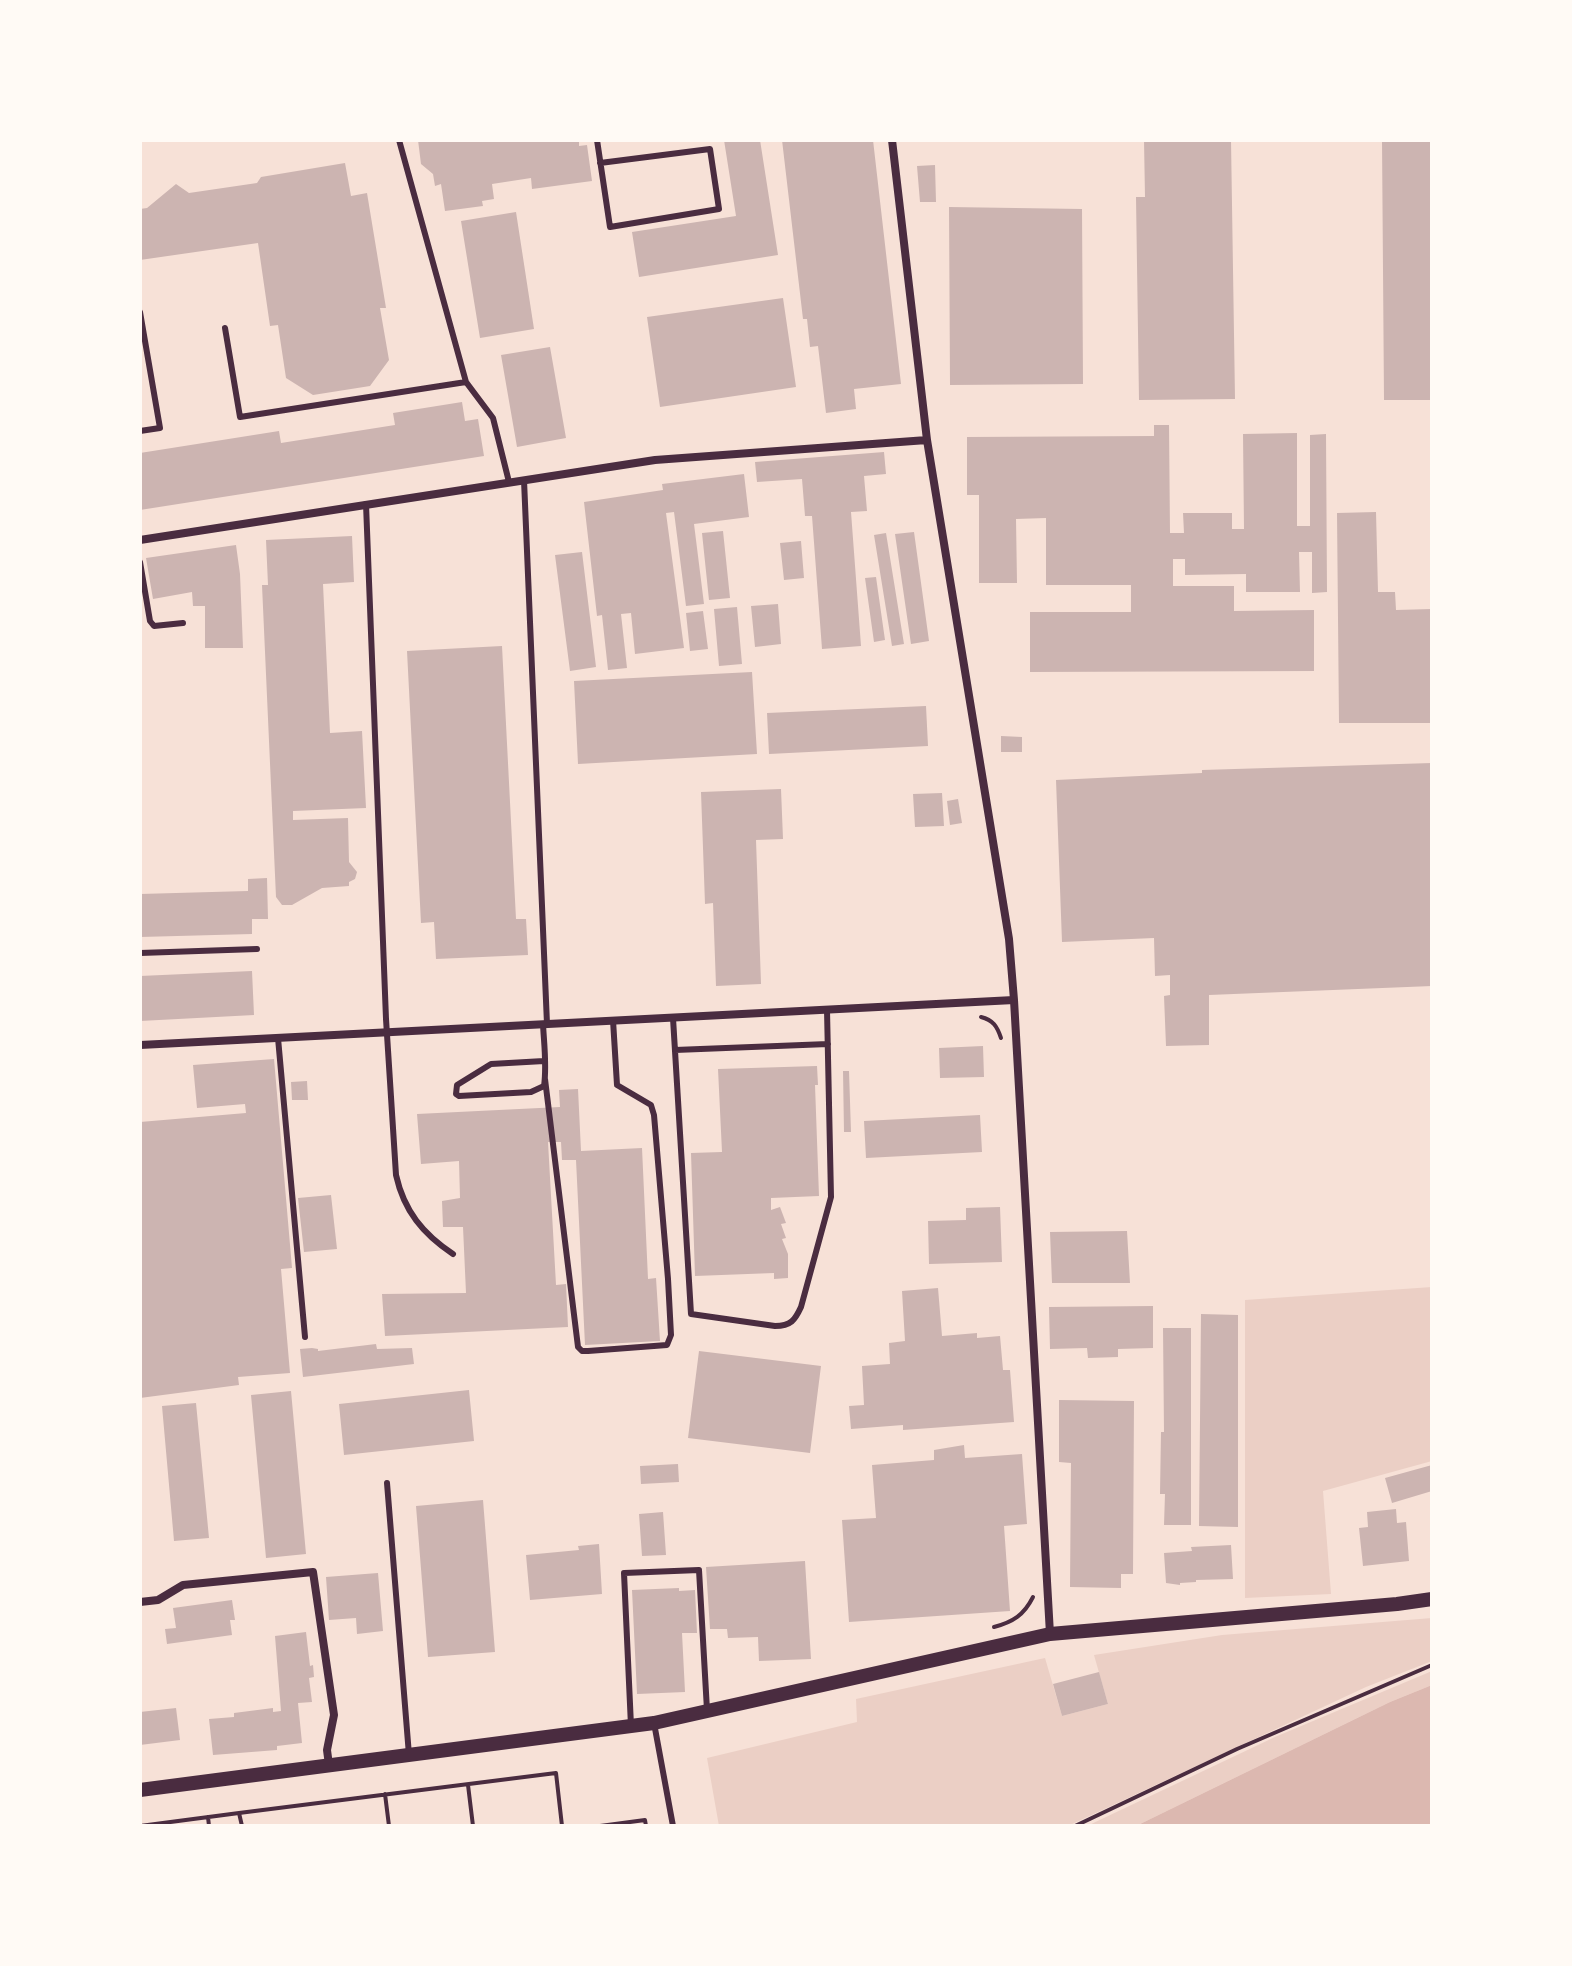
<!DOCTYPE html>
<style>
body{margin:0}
#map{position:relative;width:1572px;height:1966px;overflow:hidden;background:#f7e1d7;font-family:"Fira Sans Condensed",sans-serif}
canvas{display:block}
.frame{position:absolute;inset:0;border:142px solid #fffaf5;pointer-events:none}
</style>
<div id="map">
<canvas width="1572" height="1966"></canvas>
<div class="frame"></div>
</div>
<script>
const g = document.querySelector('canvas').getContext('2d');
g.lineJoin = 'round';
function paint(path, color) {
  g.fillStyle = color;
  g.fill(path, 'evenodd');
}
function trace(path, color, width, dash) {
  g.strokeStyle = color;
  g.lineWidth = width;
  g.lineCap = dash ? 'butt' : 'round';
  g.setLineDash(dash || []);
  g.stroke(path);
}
const green = new Path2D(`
 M 1432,1287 L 1432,1461 L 1323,1491 L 1331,1594 L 1245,1598 L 1245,1300 Z
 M 1432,1618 L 1432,1661 L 1366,1687 L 1068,1826 L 719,1826 L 707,1758 L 857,1722 L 856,1699 L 1045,1658 L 1062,1716 L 1108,1704 L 1094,1655 L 1222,1635 Z
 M 1432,1671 L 1432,1685 L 1390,1702 L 1136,1826 L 1087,1826 L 1275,1737 Z`);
const water = new Path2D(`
 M 1432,1685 L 1432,1826 L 1136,1826 L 1390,1702 Z`);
const building = new Path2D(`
 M 418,140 L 579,140 L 579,146 L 587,145 L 592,181 L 532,189 L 531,178 L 492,184 L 494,199 L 482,201 L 483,206 L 445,211 L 441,184 L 435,186 L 433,174 L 421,164 Z
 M 724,140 L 760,140 L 778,255 L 639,277 L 632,232 L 736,216 Z
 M 782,140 L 873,140 L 901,384 L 854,389 L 856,409 L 826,413 L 818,346 L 810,347 L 807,319 L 803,319 Z
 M 1144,140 L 1231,140 L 1235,399 L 1139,400 L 1136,197 L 1145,197 Z
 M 1382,140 L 1432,140 L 1432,400 L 1384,400 Z
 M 345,163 L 351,196 L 367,193 L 386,308 L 380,308 L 389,360 L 370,386 L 313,395 L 286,378 L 278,325 L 270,326 L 258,243 L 140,260 L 140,209 L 147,208 L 176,184 L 189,193 L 257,183 L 261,177 Z
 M 935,165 L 936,202 L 920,202 L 917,166 Z
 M 949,207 L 1082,209 L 1083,384 L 950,385 Z
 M 516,212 L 534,329 L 480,338 L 461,221 Z
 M 783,298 L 796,387 L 660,407 L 647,317 Z
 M 550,347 L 566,438 L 517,447 L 501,355 Z
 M 462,402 L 465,421 L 478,419 L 484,456 L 140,510 L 140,453 L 279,431 L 281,443 L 395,425 L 393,413 Z
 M 1154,425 L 1169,425 L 1170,533 L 1184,533 L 1183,513 L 1232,513 L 1232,529 L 1244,529 L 1243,434 L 1297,433 L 1297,526 L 1310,526 L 1310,435 L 1326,434 L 1327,592 L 1312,593 L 1312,552 L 1299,552 L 1300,592 L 1246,592 L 1246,574 L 1185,575 L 1185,559 L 1173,559 L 1173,586 L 1234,586 L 1234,611 L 1314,610 L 1314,671 L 1030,672 L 1030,612 L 1131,612 L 1131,585 L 1046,585 L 1046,518 L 1016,519 L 1017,583 L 979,583 L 979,495 L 967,495 L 967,437 L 1154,436 Z
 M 884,452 L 886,474 L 864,476 L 867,511 L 851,512 L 861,646 L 822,649 L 812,516 L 805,516 L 802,479 L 757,482 L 755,462 Z
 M 744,474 L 749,517 L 694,524 L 704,604 L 686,606 L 674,512 L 666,513 L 684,648 L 635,654 L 631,613 L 621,614 L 627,668 L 608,670 L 602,615 L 597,616 L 584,502 L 663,490 L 662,484 Z
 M 1376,512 L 1378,592 L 1395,592 L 1396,610 L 1432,609 L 1432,723 L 1339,723 L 1337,513 Z
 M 723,531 L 730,598 L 709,600 L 702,533 Z
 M 914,532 L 929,641 L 911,644 L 895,534 Z
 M 886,533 L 904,644 L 892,646 L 874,535 Z
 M 352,536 L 354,582 L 323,584 L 330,733 L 362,731 L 366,808 L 293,811 L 293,820 L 348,818 L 349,862 L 357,872 L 355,879 L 349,882 L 349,886 L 322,888 L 292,905 L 282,905 L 276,897 L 262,585 L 268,585 L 266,540 Z
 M 801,541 L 804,578 L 784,580 L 780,543 Z
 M 236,545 L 240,574 L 243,648 L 205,648 L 205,606 L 193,606 L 192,592 L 153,599 L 146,558 Z
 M 582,552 L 596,667 L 570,671 L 555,555 Z
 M 876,577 L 885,640 L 874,642 L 865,578 Z
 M 778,604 L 781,644 L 755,647 L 751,606 Z
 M 737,607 L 742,664 L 719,666 L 714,609 Z
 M 703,611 L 708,649 L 690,651 L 686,613 Z
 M 502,646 L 516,919 L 526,919 L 528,955 L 436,959 L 434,922 L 421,923 L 407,651 Z
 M 752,672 L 757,754 L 578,764 L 574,681 Z
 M 926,706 L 928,746 L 769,754 L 767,713 Z
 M 1001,736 L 1022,737 L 1022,752 L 1001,752 Z
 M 1432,763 L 1432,986 L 1209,995 L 1209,1045 L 1166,1046 L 1164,996 L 1170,995 L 1170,975 L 1155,976 L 1154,938 L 1062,942 L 1056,780 L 1202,773 L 1202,770 Z
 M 781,789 L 783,839 L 756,840 L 761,984 L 716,986 L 713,903 L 705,904 L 701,792 Z
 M 942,793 L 944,826 L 915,827 L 913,794 Z
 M 958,799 L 962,823 L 950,825 L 947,801 Z
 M 267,878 L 268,919 L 252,919 L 252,934 L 140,937 L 140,894 L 248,891 L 248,879 Z
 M 252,971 L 254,1015 L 140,1021 L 140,976 Z
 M 983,1046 L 984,1077 L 940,1078 L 939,1048 Z
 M 274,1059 L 292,1268 L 281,1269 L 290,1373 L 238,1377 L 239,1385 L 140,1398 L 140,1122 L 246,1113 L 245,1104 L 197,1108 L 193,1065 Z
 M 817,1066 L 818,1085 L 815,1085 L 819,1196 L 771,1198 L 771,1210 L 780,1207 L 786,1223 L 781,1224 L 786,1238 L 782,1239 L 788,1254 L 788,1278 L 774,1279 L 774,1273 L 695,1276 L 691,1153 L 722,1152 L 718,1069 Z
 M 843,1071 L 849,1071 L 851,1132 L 844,1132 Z
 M 307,1081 L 308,1100 L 292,1100 L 291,1082 Z
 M 578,1089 L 581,1151 L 642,1148 L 648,1279 L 656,1278 L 660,1341 L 585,1345 L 576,1160 L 562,1160 L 561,1142 L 548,1142 L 556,1285 L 566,1284 L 568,1327 L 385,1336 L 382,1294 L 466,1293 L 463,1227 L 443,1227 L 442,1201 L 460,1198 L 459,1161 L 421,1164 L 417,1114 L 560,1107 L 559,1090 Z
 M 980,1115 L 982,1152 L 866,1158 L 864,1121 Z
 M 331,1195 L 337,1249 L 304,1252 L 298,1198 Z
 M 1000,1207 L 1002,1262 L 929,1264 L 928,1221 L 966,1220 L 966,1208 Z
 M 1127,1231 L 1130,1283 L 1052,1283 L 1050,1232 Z
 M 938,1288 L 942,1336 L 977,1333 L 977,1338 L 1000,1336 L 1003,1370 L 1010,1370 L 1014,1422 L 903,1430 L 903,1425 L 851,1429 L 849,1406 L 864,1405 L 862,1366 L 890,1364 L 889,1343 L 905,1341 L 902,1291 Z
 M 1153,1306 L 1153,1348 L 1118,1349 L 1118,1357 L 1088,1358 L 1087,1348 L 1050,1349 L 1049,1307 Z
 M 1201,1314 L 1238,1315 L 1238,1527 L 1199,1526 Z
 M 1163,1328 L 1191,1328 L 1191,1525 L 1164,1525 L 1165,1494 L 1160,1494 L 1161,1432 L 1164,1432 Z
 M 376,1344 L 377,1349 L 412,1348 L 414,1364 L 303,1377 L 300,1349 L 312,1348 L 318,1349 L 318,1351 Z
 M 699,1351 L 821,1366 L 810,1453 L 688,1438 Z
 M 469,1390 L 474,1441 L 344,1455 L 339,1404 Z
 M 291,1391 L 306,1554 L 266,1558 L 251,1395 Z
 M 1059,1400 L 1134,1401 L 1133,1574 L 1121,1574 L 1121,1588 L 1070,1587 L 1071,1463 L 1059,1462 Z
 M 196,1403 L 209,1538 L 174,1541 L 162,1406 Z
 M 964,1445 L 965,1458 L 1022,1454 L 1027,1524 L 1004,1526 L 1010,1611 L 849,1622 L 842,1520 L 876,1518 L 872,1465 L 934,1460 L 934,1450 Z
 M 678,1464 L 679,1482 L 641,1484 L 640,1466 Z
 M 1432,1465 L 1432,1491 L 1392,1503 L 1385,1478 Z
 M 483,1500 L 495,1652 L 428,1657 L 416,1506 Z
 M 1396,1509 L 1397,1523 L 1406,1522 L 1409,1561 L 1363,1566 L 1359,1528 L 1368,1527 L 1367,1512 Z
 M 663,1512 L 666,1555 L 642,1556 L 639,1514 Z
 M 599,1544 L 602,1594 L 530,1600 L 526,1555 L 579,1550 L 578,1546 Z
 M 1231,1545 L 1233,1579 L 1196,1580 L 1196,1582 L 1180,1583 L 1180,1585 L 1166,1583 L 1164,1553 L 1192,1551 L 1191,1547 Z
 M 805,1561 L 811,1659 L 759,1661 L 758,1637 L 728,1638 L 727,1629 L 710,1629 L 706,1567 Z
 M 378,1573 L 383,1631 L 357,1634 L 356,1618 L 329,1620 L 326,1577 Z
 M 679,1588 L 679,1591 L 695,1590 L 697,1633 L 682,1633 L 685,1692 L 637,1694 L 632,1590 Z
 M 232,1600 L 235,1620 L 230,1620 L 232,1635 L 167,1644 L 165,1629 L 176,1628 L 173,1608 Z
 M 306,1632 L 310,1666 L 313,1665 L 314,1677 L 309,1678 L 312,1702 L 298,1703 L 302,1743 L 277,1746 L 277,1750 L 213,1755 L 209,1719 L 234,1717 L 234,1713 L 273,1708 L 273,1712 L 281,1711 L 275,1636 Z
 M 1099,1672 L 1108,1704 L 1062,1716 L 1053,1684 Z
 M 176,1708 L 180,1740 L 140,1745 L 140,1712 Z`);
const path = new Path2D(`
 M 981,1017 C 993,1020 997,1026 1001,1038
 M 994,1627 C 1013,1622 1024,1615 1033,1597
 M 468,1785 L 473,1826
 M 385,1794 L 389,1826
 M 239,1813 L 556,1773 L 562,1826
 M 208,1817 L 209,1826
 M 140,1826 L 239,1813 L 242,1826
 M 600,1826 L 645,1820 L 646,1826
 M 1075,1826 L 1237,1749 L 1432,1665`);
const service = new Path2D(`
 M 399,140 L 466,382 L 493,418 L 509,482
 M 597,140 L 610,227 L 719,209 L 710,149 L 600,163
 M 140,312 L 160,428 L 140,431
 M 225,328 L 240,417 L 466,382
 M 524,480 L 547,1024
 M 366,504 L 386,1019 L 396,1175 C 404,1211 423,1234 453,1254
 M 140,562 L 150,621 L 154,626 L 183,623
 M 140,953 L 257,949
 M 673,1018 L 691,1314 L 775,1326 C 791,1326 795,1320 801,1307 L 831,1197 L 827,1010
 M 543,1024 C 544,1044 547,1066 544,1086 L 531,1092 L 459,1096 L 456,1094 L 457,1085 L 491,1064 L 544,1061
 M 278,1038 L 305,1337
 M 675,1050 L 828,1044
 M 545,1079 L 578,1347 L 582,1351 L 588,1351 L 667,1345 L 671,1335 L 668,1279 L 654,1115 L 651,1105 L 617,1085 L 613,1020
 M 387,1483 L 409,1755
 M 654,1723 L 673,1826
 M 631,1726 L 624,1573 L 699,1570 L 707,1710`);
const minor = new Path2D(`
 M 892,140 L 927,440 L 1009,939 L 1014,1000 L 1050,1634
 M 140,540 L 655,460 L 927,440
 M 140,1045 L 1014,1000
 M 140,1602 L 158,1600 L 183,1585 L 313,1572 L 334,1715 L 327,1750 L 329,1765`);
const tertiary = new Path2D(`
 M 140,1790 L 654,1723 L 1050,1634 L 1397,1604 L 1432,1599`);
paint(green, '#ebcfc5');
paint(water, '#dcb8b0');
paint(building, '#ccb4b1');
trace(path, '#4a2c40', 4);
trace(service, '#4a2c40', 6);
trace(minor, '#4a2c40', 8);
trace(tertiary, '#4a2c40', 14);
</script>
